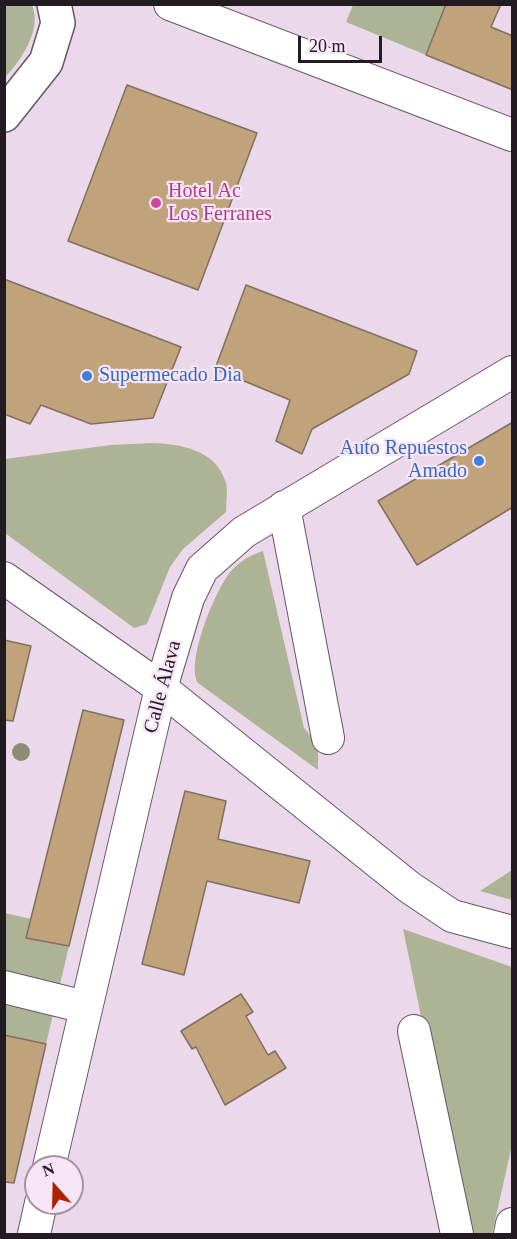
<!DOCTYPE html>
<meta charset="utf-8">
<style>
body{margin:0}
#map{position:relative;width:517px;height:1239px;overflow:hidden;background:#ebd8ea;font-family:"Times New Roman",serif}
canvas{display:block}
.frame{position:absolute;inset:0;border:6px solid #221b21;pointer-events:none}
.north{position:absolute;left:24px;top:1155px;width:60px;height:60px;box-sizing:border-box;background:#f8e5f7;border:2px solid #a294a1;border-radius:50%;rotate:340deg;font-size:16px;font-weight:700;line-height:24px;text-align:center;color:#221b21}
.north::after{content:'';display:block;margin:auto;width:21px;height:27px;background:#af2200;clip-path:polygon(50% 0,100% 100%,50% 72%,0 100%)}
.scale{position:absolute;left:298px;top:36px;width:84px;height:27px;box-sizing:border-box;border:3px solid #221b21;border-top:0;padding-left:8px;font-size:18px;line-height:21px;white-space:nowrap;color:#221b21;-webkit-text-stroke:4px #f8e5f7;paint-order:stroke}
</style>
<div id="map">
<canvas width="517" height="1239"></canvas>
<div class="frame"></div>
<div class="north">N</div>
<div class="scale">20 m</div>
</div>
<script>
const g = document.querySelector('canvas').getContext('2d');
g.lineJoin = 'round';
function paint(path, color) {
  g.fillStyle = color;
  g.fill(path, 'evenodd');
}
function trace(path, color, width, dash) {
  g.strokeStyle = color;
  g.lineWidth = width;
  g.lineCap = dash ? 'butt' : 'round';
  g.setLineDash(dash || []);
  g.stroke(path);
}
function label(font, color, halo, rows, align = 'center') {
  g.font = font + ' "Times New Roman",serif';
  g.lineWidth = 4.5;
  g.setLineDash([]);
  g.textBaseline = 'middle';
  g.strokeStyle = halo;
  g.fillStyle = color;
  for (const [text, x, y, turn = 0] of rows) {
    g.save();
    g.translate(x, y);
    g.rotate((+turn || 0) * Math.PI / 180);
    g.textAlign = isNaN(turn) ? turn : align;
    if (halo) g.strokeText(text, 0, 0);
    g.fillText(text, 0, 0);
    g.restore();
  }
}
const green = new Path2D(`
 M 6,5 L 32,5 C 42,29 22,60 5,77 Z
 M 353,5 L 447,5 L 426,55 L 346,22 Z
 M 151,443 C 180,444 216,449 226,483 C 228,491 226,503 226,512 L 183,549 L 170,567 L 147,624 L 134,628 L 5,533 L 5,459 L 111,445 Z
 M 263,551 L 304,728 L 318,745 L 318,770 L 198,683 C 185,663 216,587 232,570 C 241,560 251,555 263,551 Z
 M 512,870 L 512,900 L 480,891 Z
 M 5,913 L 31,919 L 27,938 L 69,946 L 46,1044 L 5,1035 Z
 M 403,929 L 512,967 L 512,1145 L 492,1234 L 466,1234 Z`);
const building = new Path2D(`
 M 446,4 L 501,4 L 491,27 L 513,36 L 513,90 L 426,55 Z
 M 127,85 L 257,133 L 198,290 L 68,241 Z
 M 4,279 L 181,347 L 153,418 L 91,424 L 41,405 L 30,424 L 4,414 Z
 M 246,285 L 417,351 L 409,374 L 312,429 L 302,454 L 276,441 L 290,400 L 215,369 Z
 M 513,422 L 513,507 L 417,565 L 378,501 Z
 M 4,640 L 31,646 L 13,721 L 4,720 Z
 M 83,710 L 124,720 L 69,946 L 26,938 Z
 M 185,791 L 226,801 L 218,839 L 310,861 L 299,903 L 207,881 L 184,975 L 142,964 Z
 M 241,994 L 253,1012 L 246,1016 L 268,1055 L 275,1051 L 286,1068 L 225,1105 L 196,1047 L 192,1049 L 181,1031 Z
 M 4,1035 L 46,1044 L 14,1183 L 4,1182 Z`);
const street = new Path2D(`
 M 170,4 L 512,135
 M 284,507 L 328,738
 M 4,578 L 161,688 L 409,887 L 452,916 L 512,932
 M 4,987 L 85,1007
 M 414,1031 L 457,1234
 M 49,1167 L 161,688 L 188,598 L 202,569 L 244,532 L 512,372
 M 34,1234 L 41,1203
 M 510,1234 L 512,1224`);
const primary = new Path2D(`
 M 4,115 L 46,62 L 58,23 L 54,4`);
const trees = [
 [21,752]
];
const markers = [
 [156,203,6,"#d1479c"],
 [87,376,6,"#3f7fe0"],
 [479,461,6,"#3f7fe0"]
];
const hotelNames = [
 ["Hotel Ac",168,192],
 ["Los Ferranes",168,215]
];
const shopNames = [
 ["Supermecado Dia",99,376],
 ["Auto Repuestos",467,449,"right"],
 ["Amado",467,472,"right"]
];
const streetNames = [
 ["Calle Álava",163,687,-75]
];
paint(green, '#adb395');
paint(building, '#c0a37b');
trace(building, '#7e715f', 1.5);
trace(street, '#665665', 34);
trace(primary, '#665665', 36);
trace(street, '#fff', 32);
trace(primary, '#fff', 33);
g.fillStyle = '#8f8a75';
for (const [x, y] of trees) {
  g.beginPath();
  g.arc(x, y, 9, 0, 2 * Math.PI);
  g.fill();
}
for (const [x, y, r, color] of markers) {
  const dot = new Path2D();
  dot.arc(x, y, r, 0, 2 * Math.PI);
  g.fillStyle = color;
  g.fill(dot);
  trace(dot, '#f8e5f7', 2);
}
label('20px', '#b23c85', '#f8e5f7', hotelNames, 'left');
label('20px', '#366cbe', '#f8e5f7', shopNames, 'left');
label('20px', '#221b21', '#f8e5f7', streetNames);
</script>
